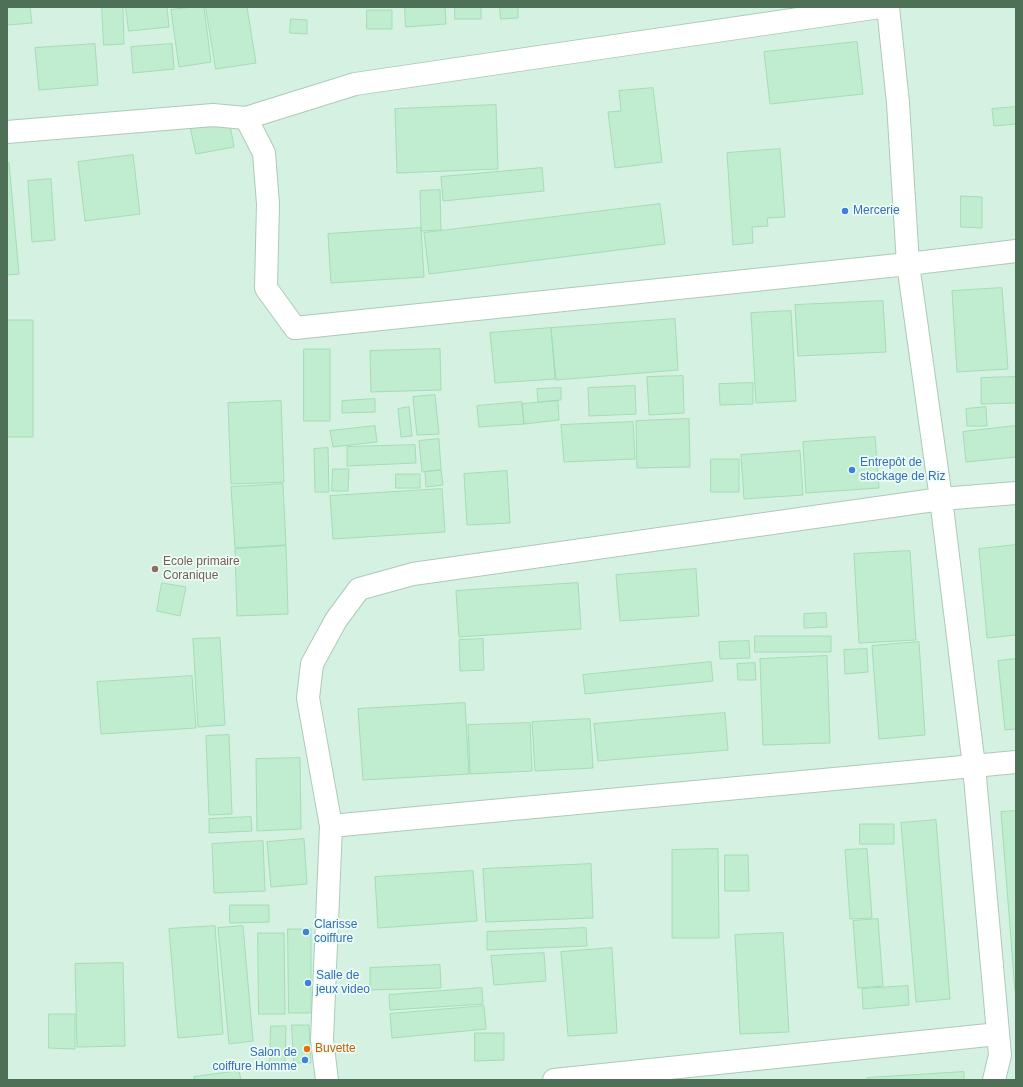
<!DOCTYPE html>
<meta charset="utf-8">
<style>
body{margin:0}
#map{position:relative;width:1023px;height:1087px;overflow:hidden;background:#e6faf1;font-family:Helvetica,sans-serif}
canvas{display:block}
.frame{position:absolute;inset:0;border:8px solid #4d7057;pointer-events:none}
</style>
<div id="map">
<canvas width="1023" height="1087"></canvas>
<div class="frame"></div>
</div>
<script>
const g = document.querySelector('canvas').getContext('2d');
g.lineJoin = 'round';
function paint(path, color) {
  g.fillStyle = color;
  g.fill(path, 'evenodd');
}
function trace(path, color, width, dash) {
  g.strokeStyle = color;
  g.lineWidth = width;
  g.lineCap = dash ? 'butt' : 'round';
  g.setLineDash(dash || []);
  g.stroke(path);
}
function label(font, color, halo, rows, align = 'center') {
  g.font = font + ' Helvetica,sans-serif';
  g.lineWidth = 3.5;
  g.setLineDash([]);
  g.textBaseline = 'middle';
  g.strokeStyle = halo;
  g.fillStyle = color;
  for (const [text, x, y, turn = 0] of rows) {
    g.save();
    g.translate(x, y);
    g.rotate((+turn || 0) * Math.PI / 180);
    g.textAlign = isNaN(turn) ? turn : align;
    if (halo) g.strokeText(text, 0, 0);
    g.fillText(text, 0, 0);
    g.restore();
  }
}
const residential = new Path2D(`
 M 7,7 L 1016,7 L 1016,1080 L 7,1080 Z`);
const building = new Path2D(`
 M 7,7 L 30,7 L 32,23 L 7,25 Z
 M 102,7 L 123,7 L 124,44 L 104,45 Z
 M 126,7 L 167,7 L 169,27 L 129,31 Z
 M 194,7 L 204,7 L 211,62 L 179,67 L 171,10 Z
 M 206,7 L 247,7 L 256,63 L 216,69 Z
 M 405,7 L 445,7 L 446,24 L 406,27 Z
 M 455,7 L 481,7 L 481,19 L 455,19 Z
 M 500,7 L 518,7 L 518,18 L 501,19 Z
 M 367,10 L 392,10 L 392,29 L 367,29 Z
 M 291,19 L 307,20 L 307,34 L 290,33 Z
 M 857,42 L 863,94 L 770,104 L 764,52 Z
 M 95,44 L 98,85 L 39,90 L 35,48 Z
 M 172,44 L 174,69 L 133,73 L 131,47 Z
 M 653,88 L 662,162 L 615,168 L 608,112 L 621,111 L 619,91 Z
 M 496,105 L 498,169 L 397,173 L 395,109 Z
 M 1016,107 L 1016,124 L 994,126 L 992,109 Z
 M 229,120 L 234,147 L 196,154 L 190,127 Z
 M 780,149 L 785,217 L 767,218 L 768,226 L 752,227 L 753,243 L 733,245 L 727,153 Z
 M 133,155 L 140,214 L 85,221 L 78,162 Z
 M 9,163 L 19,274 L 7,275 L 7,164 Z
 M 542,168 L 544,191 L 443,201 L 441,177 Z
 M 51,179 L 55,240 L 32,242 L 28,181 Z
 M 440,190 L 441,230 L 421,231 L 420,191 Z
 M 961,196 L 982,197 L 982,228 L 961,227 Z
 M 660,204 L 665,244 L 429,274 L 424,233 Z
 M 421,228 L 424,277 L 331,283 L 328,234 Z
 M 1002,288 L 1008,369 L 957,372 L 952,291 Z
 M 883,301 L 886,352 L 798,356 L 795,305 Z
 M 791,311 L 796,401 L 756,403 L 751,313 Z
 M 675,319 L 678,370 L 556,380 L 551,328 Z
 M 7,320 L 33,320 L 33,437 L 7,437 Z
 M 551,328 L 555,379 L 495,383 L 490,333 Z
 M 304,349 L 330,349 L 330,421 L 304,421 Z
 M 440,349 L 441,390 L 371,392 L 370,351 Z
 M 683,376 L 684,413 L 649,415 L 647,377 Z
 M 1016,377 L 1016,403 L 981,404 L 981,378 Z
 M 753,383 L 753,404 L 720,405 L 719,384 Z
 M 635,386 L 636,414 L 589,416 L 588,388 Z
 M 561,388 L 561,400 L 538,402 L 537,389 Z
 M 435,395 L 439,434 L 417,435 L 413,397 Z
 M 375,399 L 375,412 L 342,413 L 342,401 Z
 M 281,401 L 284,482 L 231,484 L 228,403 Z
 M 558,401 L 559,420 L 524,424 L 522,404 Z
 M 522,402 L 524,424 L 479,427 L 477,406 Z
 M 409,407 L 412,436 L 401,437 L 398,409 Z
 M 986,407 L 987,426 L 967,426 L 966,409 Z
 M 689,419 L 690,467 L 637,468 L 636,421 Z
 M 633,422 L 635,459 L 564,462 L 561,425 Z
 M 375,426 L 377,442 L 333,447 L 330,431 Z
 M 1016,426 L 1016,457 L 966,462 L 963,432 Z
 M 875,437 L 879,488 L 806,493 L 803,442 Z
 M 439,439 L 441,470 L 422,472 L 419,441 Z
 M 415,445 L 416,463 L 347,466 L 347,447 Z
 M 328,448 L 329,492 L 315,492 L 314,449 Z
 M 800,451 L 803,495 L 744,499 L 741,455 Z
 M 711,459 L 739,459 L 739,492 L 711,492 Z
 M 333,469 L 349,469 L 348,491 L 332,491 Z
 M 441,470 L 443,485 L 426,487 L 425,472 Z
 M 507,471 L 510,523 L 467,525 L 464,474 Z
 M 396,474 L 420,474 L 420,488 L 396,488 Z
 M 283,484 L 286,545 L 235,548 L 231,487 Z
 M 442,489 L 445,532 L 333,539 L 330,496 Z
 M 1016,545 L 1016,635 L 987,638 L 979,549 Z
 M 286,546 L 288,614 L 237,616 L 235,549 Z
 M 910,551 L 916,640 L 859,643 L 854,554 Z
 M 696,569 L 699,616 L 620,621 L 616,575 Z
 M 162,583 L 186,587 L 180,616 L 157,611 Z
 M 578,583 L 581,629 L 459,637 L 456,591 Z
 M 826,613 L 827,627 L 804,628 L 804,614 Z
 M 755,636 L 831,636 L 831,652 L 755,652 Z
 M 220,638 L 225,725 L 198,727 L 193,639 Z
 M 483,639 L 484,670 L 460,671 L 459,640 Z
 M 749,641 L 750,658 L 720,659 L 719,642 Z
 M 919,642 L 925,735 L 879,739 L 872,646 Z
 M 867,649 L 868,672 L 845,674 L 844,650 Z
 M 827,656 L 830,743 L 763,745 L 760,659 Z
 M 1016,659 L 1016,729 L 1005,730 L 998,661 Z
 M 711,662 L 713,681 L 585,694 L 583,675 Z
 M 755,663 L 756,680 L 738,680 L 737,664 Z
 M 192,676 L 196,728 L 101,734 L 97,682 Z
 M 465,703 L 469,774 L 363,780 L 358,709 Z
 M 725,713 L 728,750 L 598,761 L 594,724 Z
 M 590,719 L 593,768 L 535,771 L 532,722 Z
 M 530,723 L 532,771 L 470,774 L 468,725 Z
 M 229,735 L 232,814 L 209,815 L 206,736 Z
 M 300,758 L 301,829 L 257,831 L 256,759 Z
 M 1016,811 L 1016,991 L 1015,991 L 1001,812 Z
 M 251,817 L 252,831 L 209,833 L 209,819 Z
 M 936,820 L 950,999 L 916,1002 L 901,823 Z
 M 860,824 L 894,824 L 894,844 L 860,844 Z
 M 304,839 L 307,884 L 271,887 L 267,842 Z
 M 263,841 L 265,891 L 214,893 L 212,844 Z
 M 718,849 L 719,938 L 672,938 L 672,850 Z
 M 867,849 L 872,918 L 850,919 L 845,850 Z
 M 725,855 L 748,855 L 749,891 L 725,891 Z
 M 591,864 L 593,918 L 486,922 L 483,869 Z
 M 473,871 L 477,921 L 378,928 L 375,877 Z
 M 230,905 L 269,905 L 269,922 L 230,923 Z
 M 878,919 L 883,986 L 858,988 L 853,921 Z
 M 215,926 L 223,1034 L 178,1038 L 169,929 Z
 M 243,926 L 253,1041 L 229,1044 L 218,928 Z
 M 586,928 L 587,946 L 487,950 L 487,932 Z
 M 288,929 L 311,929 L 311,1013 L 289,1013 Z
 M 258,933 L 284,933 L 285,1014 L 259,1014 Z
 M 783,933 L 789,1032 L 740,1034 L 735,935 Z
 M 612,948 L 617,1033 L 568,1036 L 561,952 Z
 M 544,953 L 546,981 L 494,985 L 491,956 Z
 M 123,963 L 125,1046 L 77,1047 L 75,964 Z
 M 440,965 L 441,988 L 370,990 L 370,968 Z
 M 908,986 L 909,1005 L 863,1009 L 862,989 Z
 M 482,988 L 483,1004 L 390,1010 L 389,995 Z
 M 484,1006 L 486,1029 L 392,1038 L 390,1014 Z
 M 49,1014 L 75,1014 L 75,1049 L 49,1048 Z
 M 292,1025 L 309,1025 L 311,1063 L 294,1063 Z
 M 271,1026 L 286,1026 L 285,1064 L 270,1064 Z
 M 475,1033 L 504,1033 L 504,1060 L 475,1061 Z
 M 239,1071 L 241,1080 L 195,1080 L 194,1077 Z
 M 964,1072 L 964,1080 L 867,1080 L 867,1078 Z`);
const minor = new Path2D(`
 M 888,7 L 898,103 L 908,264 L 941,499 L 974,766 L 1000,1055 L 994,1080
 M 246,118 L 355,84 L 880,7
 M 7,132 L 213,115 L 246,118 L 264,153 L 268,204 L 266,288 L 295,328 L 908,264 L 1016,251
 M 331,826 L 1016,762
 M 327,1080 L 322,1040 L 331,826 L 308,698 L 312,664 L 336,620 L 359,589 L 413,574 L 941,499 L 1016,493
 M 554,1080 C 702,1066 850,1048 998,1034`);
const markers = [
 [845,211,4,"#3f7fe0"],
 [852,470,4,"#3f7fe0"],
 [155,569,4,"#8d6e63"],
 [306,932,4,"#3f7fe0"],
 [308,983,4,"#3f7fe0"],
 [307,1049,4,"#e8710a"],
 [305,1060,4,"#3f7fe0"]
];
const shopNames = [
 ["Mercerie",853,211],
 ["Entrepôt de",860,463],
 ["stockage de Riz",860,477],
 ["Clarisse",314,925],
 ["coiffure",314,939],
 ["Salle de",316,976],
 ["jeux video",316,990],
 ["Salon de",297,1053,"right"],
 ["coiffure Homme",297,1067,"right"]
];
const educationNames = [
 ["Ecole primaire",163,562],
 ["Coranique",163,576]
];
const foodNames = [
 ["Buvette",315,1049]
];
paint(residential, '#d5f1e2');
paint(building, '#c0edcf');
trace(building, '#a2deb5', 1);
trace(minor, '#adcab8', 24);
trace(minor, '#fff', 22);
for (const [x, y, r, color] of markers) {
  const dot = new Path2D();
  dot.arc(x, y, r, 0, 2 * Math.PI);
  g.fillStyle = color;
  g.fill(dot);
  trace(dot, '#ebfdf5', 1.5);
}
label('12px', '#366cbe', '#ebfdf5', shopNames, 'left');
label('12px', '#785e54', '#ebfdf5', educationNames, 'left');
label('12px', '#c56008', '#ebfdf5', foodNames, 'left');
</script>
